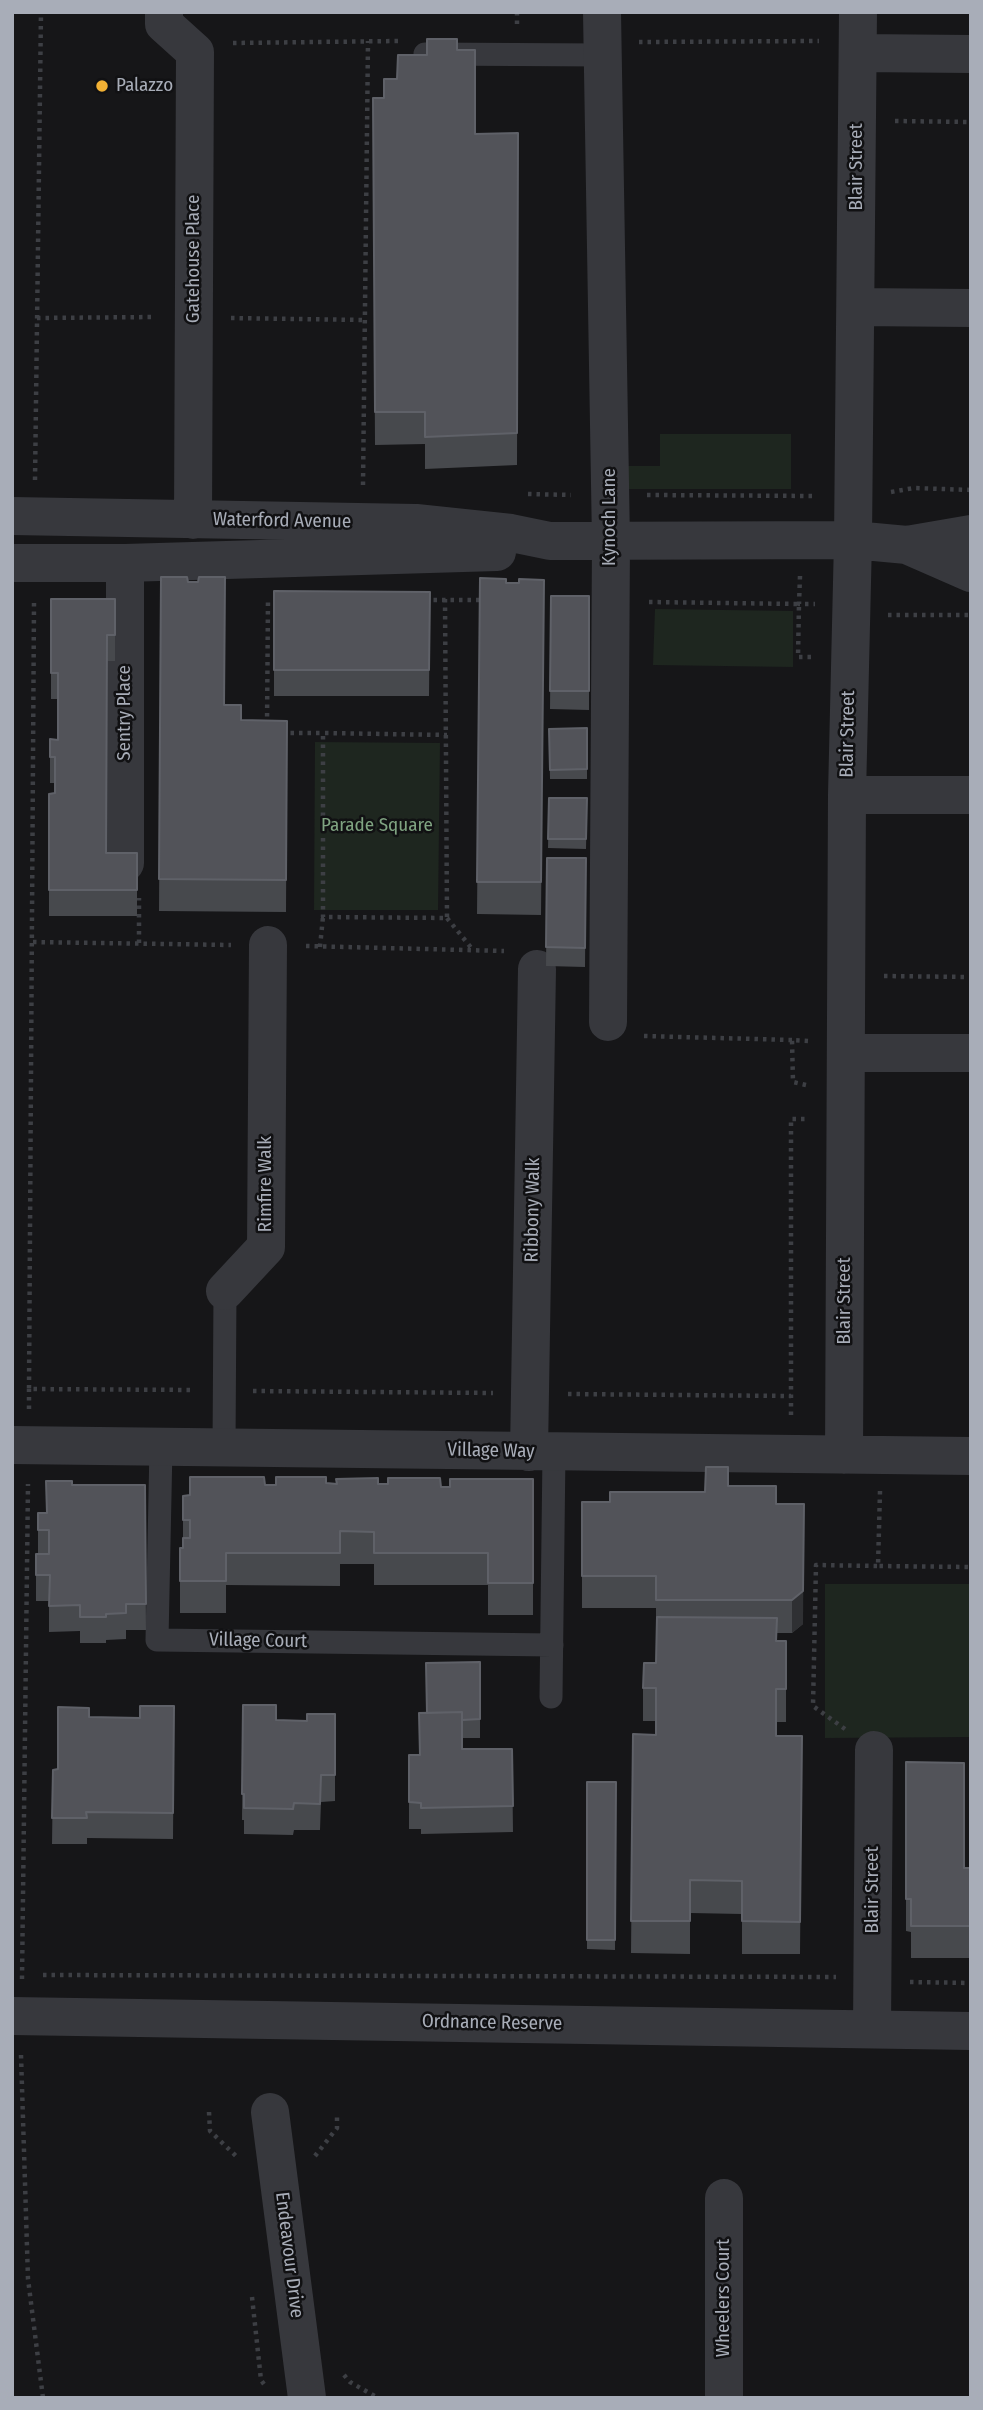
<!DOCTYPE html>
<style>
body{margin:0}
#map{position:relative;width:983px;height:2410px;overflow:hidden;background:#161618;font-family:"Fira Sans Condensed",sans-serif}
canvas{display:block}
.frame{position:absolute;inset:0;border:14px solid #a8adb8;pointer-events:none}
</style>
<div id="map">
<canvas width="983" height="2410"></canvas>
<div class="frame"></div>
</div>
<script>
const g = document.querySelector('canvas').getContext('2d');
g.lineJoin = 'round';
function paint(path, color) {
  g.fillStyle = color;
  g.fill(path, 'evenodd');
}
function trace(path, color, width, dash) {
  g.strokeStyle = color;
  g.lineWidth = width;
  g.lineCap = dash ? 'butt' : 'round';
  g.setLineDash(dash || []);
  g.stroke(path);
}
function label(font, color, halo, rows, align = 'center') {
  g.font = font + ' "Fira Sans Condensed",sans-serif';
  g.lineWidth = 5;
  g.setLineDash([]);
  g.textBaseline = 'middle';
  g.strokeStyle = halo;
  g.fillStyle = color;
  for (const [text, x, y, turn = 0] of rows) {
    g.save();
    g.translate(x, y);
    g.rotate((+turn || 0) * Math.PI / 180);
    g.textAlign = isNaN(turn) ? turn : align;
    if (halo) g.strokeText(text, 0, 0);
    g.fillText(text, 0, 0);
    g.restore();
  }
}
const green = new Path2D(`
 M 660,434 L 791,434 L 791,489 L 621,489 L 621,466 L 660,466 Z
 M 655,609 L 793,611 L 793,667 L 653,665 Z
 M 315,742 L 440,743 L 438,910 L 314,910 Z
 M 825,1584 L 971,1584 L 971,1737 L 825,1738 Z`);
const path = new Path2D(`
 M 517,24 L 517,12
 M 639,42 L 819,41
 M 233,43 L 399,41
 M 895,121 L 971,122
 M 37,318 L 156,317
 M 231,318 L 365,320
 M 35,480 L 41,12
 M 363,485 L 368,41
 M 891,492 L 914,488 L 971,490
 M 528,494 L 571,495
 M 647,495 L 816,496
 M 800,576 L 799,604 L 815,604
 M 445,599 L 447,918 L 323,917 L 323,733 L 447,735
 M 425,600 L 483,600
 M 649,602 L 799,604 L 798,657 L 813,657
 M 34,603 L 29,1389 L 195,1390
 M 888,615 L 971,615
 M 267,725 L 268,598
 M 282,733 L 323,733
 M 447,918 L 473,950
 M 33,942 L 231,945
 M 139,943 L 139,898
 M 306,946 L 504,951
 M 320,947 L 323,917
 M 884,976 L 971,977
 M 644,1036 L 792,1040
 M 806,1085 L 793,1082 L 792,1040 L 808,1041
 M 253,1391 L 493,1393
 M 568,1394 L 791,1396
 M 29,1409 L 29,1389
 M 791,1415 L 791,1119 L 805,1119 L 805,1115
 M 880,1491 L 878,1566 L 971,1567
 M 845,1729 L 813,1706 L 816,1565 L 878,1566
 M 43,1975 L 836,1977
 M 22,1979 L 28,1484
 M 910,1982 L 971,1983
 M 21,2055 L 28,2279 L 43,2398
 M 209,2112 L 210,2131 L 236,2156
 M 315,2156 L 337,2128 L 337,2117
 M 252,2297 L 261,2380 L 266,2387
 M 344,2375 L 350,2382 L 378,2398`);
const lane = new Path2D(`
 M 425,54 L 603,55
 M 161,1447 L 157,1640 L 552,1645
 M 224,1448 L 225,1291
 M 551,1697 L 554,1452`);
const street = new Path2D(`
 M 164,12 L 164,24 L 195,52 L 193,520
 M 602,12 L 611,542 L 608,1022
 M 858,53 L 971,54
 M 856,307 L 971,308
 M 12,516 L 416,523 L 511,533 L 550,541 L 853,540 L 907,545 L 971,534
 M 907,545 L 971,573
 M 12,563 L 125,563 L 497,552
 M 847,795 L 971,795
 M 125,863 L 125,563
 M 846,1053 L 971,1053
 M 225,1291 L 266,1247 L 268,945
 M 12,1445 L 971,1456
 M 529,1452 L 537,969
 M 844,1455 L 847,795 L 853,540 L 858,12
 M 12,2016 L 971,2031
 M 872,2029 L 874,1750
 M 270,2112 L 307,2398
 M 724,2198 L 724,2398`);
const wall = new Path2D(`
 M 457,50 L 475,134 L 518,133 L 517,465 L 425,469 L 425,444 L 375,445 L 373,98 L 384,98 L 397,79 L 427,55 Z
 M 161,577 L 224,705 L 241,720 L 287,721 L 286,912 L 159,911 Z
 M 480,578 L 506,583 L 519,583 L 544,580 L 541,915 L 477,914 Z
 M 274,591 L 430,592 L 429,696 L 274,696 Z
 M 551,596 L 589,596 L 589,710 L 550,709 Z
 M 51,599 L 115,599 L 115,661 L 107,661 L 106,853 L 137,853 L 137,916 L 49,916 L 49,794 L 55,793 L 55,783 L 50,783 L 50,739 L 58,740 L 58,699 L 51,699 Z
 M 587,728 L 587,779 L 550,779 L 549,729 Z
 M 549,798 L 587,798 L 586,849 L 548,848 Z
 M 547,858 L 586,858 L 585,967 L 546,966 Z
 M 533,1479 L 533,1615 L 488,1615 L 488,1585 L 374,1585 L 374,1564 L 340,1564 L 340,1586 L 226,1585 L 226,1613 L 180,1613 L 180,1548 L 183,1548 L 183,1496 L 265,1485 L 326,1483 L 450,1487 Z
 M 72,1485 L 145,1485 L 146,1630 L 126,1630 L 126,1639 L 106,1640 L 106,1643 L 80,1643 L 80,1631 L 49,1632 L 49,1601 L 36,1601 L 36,1554 L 38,1554 L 38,1513 L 47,1513 Z
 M 728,1486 L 776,1504 L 803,1624 L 792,1633 L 777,1633 L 777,1641 L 786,1674 L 786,1722 L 776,1722 L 776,1736 L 802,1736 L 800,1954 L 742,1954 L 742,1914 L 690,1913 L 690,1954 L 631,1953 L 633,1734 L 656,1735 L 656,1721 L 643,1721 L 643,1688 L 656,1663 L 657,1632 L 656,1632 L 656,1608 L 582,1608 L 582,1502 L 610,1502 L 705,1492 Z
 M 480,1662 L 480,1738 L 462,1738 L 462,1749 L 512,1749 L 513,1832 L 421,1834 L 421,1829 L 409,1829 L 409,1755 L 420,1755 L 427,1713 Z
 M 243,1705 L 276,1720 L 307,1721 L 335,1714 L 335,1801 L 321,1802 L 320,1830 L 294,1830 L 293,1835 L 244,1834 L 244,1820 L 242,1820 Z
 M 174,1706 L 173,1839 L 87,1838 L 87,1844 L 52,1844 L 53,1770 L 58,1769 L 89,1717 L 140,1718 Z
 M 906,1762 L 964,1868 L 971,1868 L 971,1958 L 911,1958 L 911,1932 L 906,1931 Z
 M 587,1782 L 616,1782 L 615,1950 L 587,1949 Z`);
const shadedWall = new Path2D(`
 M 804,1504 L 803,1624 L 792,1633 L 792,1600 Z`);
const building = new Path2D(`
 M 427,39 L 457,39 L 457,50 L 475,50 L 475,134 L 518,133 L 517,433 L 425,437 L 425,412 L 375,412 L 373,98 L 384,98 L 384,79 L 397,79 L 398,55 L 427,55 Z
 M 161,577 L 187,577 L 188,582 L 198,582 L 199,577 L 225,577 L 224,705 L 241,705 L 241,720 L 287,721 L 286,880 L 159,879 Z
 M 480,578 L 506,579 L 506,583 L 519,583 L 519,579 L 544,580 L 541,882 L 477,882 Z
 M 274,591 L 430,592 L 429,670 L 274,670 Z
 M 551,596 L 589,596 L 589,691 L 550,691 Z
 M 51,599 L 115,599 L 115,635 L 107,635 L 106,853 L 137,853 L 137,890 L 49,890 L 49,794 L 55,793 L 55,757 L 50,757 L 50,739 L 58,740 L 58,673 L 51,673 Z
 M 587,728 L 587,769 L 550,770 L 549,729 Z
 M 549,798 L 587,798 L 586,839 L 548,839 Z
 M 547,858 L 586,858 L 585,948 L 546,947 Z
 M 706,1467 L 728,1467 L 728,1486 L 776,1486 L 776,1504 L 804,1504 L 803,1591 L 792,1600 L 656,1600 L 656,1576 L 582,1576 L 582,1502 L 610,1502 L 610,1492 L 705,1492 Z
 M 190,1477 L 264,1477 L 265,1485 L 276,1485 L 276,1477 L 326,1477 L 326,1483 L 337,1484 L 336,1479 L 378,1478 L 378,1484 L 388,1484 L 388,1478 L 440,1478 L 441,1487 L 450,1487 L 450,1479 L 533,1479 L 533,1583 L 488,1583 L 488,1553 L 374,1553 L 374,1532 L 340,1531 L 340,1553 L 226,1553 L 226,1581 L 180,1581 L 180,1548 L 183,1548 L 183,1538 L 190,1538 L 190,1520 L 183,1520 L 183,1496 L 190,1495 Z
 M 46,1481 L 72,1481 L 72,1485 L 145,1485 L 146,1604 L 126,1604 L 126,1613 L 106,1614 L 106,1617 L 80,1617 L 80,1605 L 49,1606 L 50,1575 L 36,1575 L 36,1554 L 49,1554 L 49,1530 L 38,1530 L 38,1513 L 47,1513 Z
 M 657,1617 L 777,1618 L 776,1641 L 786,1641 L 786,1689 L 776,1689 L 776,1736 L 802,1736 L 800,1922 L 742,1921 L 742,1881 L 690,1880 L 690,1921 L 631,1921 L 633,1734 L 656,1735 L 656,1688 L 643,1688 L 644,1663 L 656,1663 Z
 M 480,1662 L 480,1719 L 462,1720 L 462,1712 L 427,1713 L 426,1663 Z
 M 243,1705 L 276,1705 L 276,1720 L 307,1721 L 307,1714 L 335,1714 L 335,1775 L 321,1775 L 320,1804 L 294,1803 L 293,1809 L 244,1808 L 244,1794 L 242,1794 Z
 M 140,1706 L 174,1706 L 173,1813 L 86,1812 L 87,1818 L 52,1818 L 53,1770 L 58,1769 L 58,1707 L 89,1708 L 89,1717 L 140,1718 Z
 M 462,1712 L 462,1749 L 512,1749 L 513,1806 L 421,1808 L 421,1803 L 409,1802 L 409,1755 L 420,1755 L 419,1713 Z
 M 906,1762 L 964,1763 L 964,1868 L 971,1868 L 971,1926 L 911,1926 L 911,1899 L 906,1899 Z
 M 587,1782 L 616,1782 L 615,1940 L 587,1940 Z`);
const markers = [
 [102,86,7,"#f2b134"]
];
const poiNames = [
 ["Palazzo",116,86]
];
const streetNames = [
 ["Blair Street",857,167,-90],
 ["Gatehouse Place",194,259,-90],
 ["Kynoch Lane",610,517,-90],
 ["Waterford Avenue",282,521,1],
 ["Sentry Place",125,713,-90],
 ["Blair Street",848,734,-89],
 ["Rimfire Walk",266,1184,-90],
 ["Ribbony Walk",533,1210,-89],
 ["Blair Street",845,1301,-90],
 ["Village Way",491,1451,1],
 ["Village Court",258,1641,1],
 ["Blair Street",873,1890,-90],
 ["Ordnance Reserve",492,2023,1],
 ["Endeavour Drive",289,2255,83],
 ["Wheelers Court",724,2298,-90]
];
const parkNames = [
 ["Parade Square",377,826]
];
paint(green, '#1e261f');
trace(path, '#3d3f44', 4.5, [3.5, 5]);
trace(lane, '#37383d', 23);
trace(street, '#37383d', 38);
paint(wall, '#47494d');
paint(shadedWall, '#2f3033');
paint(building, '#525359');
trace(building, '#5f6168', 2);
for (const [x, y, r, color] of markers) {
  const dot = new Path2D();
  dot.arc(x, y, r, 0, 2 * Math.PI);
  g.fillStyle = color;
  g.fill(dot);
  trace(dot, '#111113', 2.5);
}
label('19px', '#a8adb8', '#111113', poiNames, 'left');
label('19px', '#a8adb8', '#111113', streetNames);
label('19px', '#7fa381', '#111113', parkNames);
</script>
